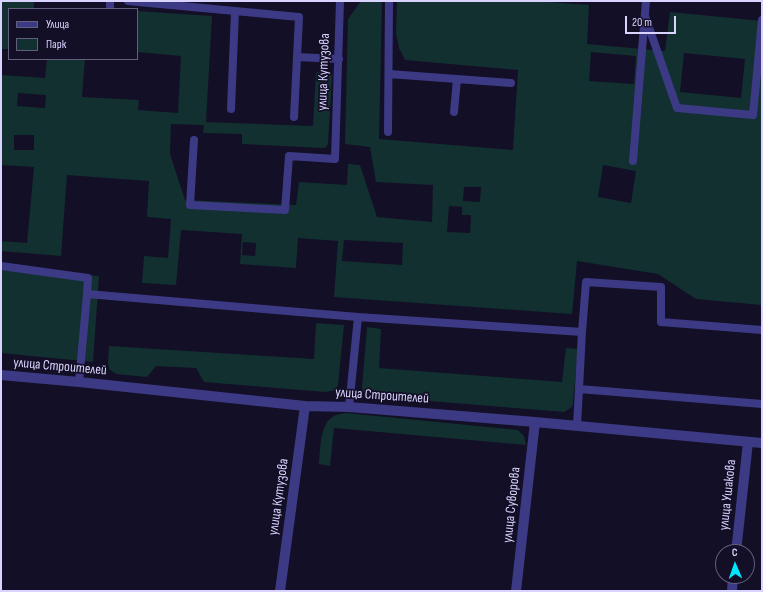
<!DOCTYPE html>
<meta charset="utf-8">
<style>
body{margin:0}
#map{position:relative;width:763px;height:592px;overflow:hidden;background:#130f26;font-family:"Sofia Sans Condensed",sans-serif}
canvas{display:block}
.frame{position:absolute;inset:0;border:2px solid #d9d4ff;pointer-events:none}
.legend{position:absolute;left:8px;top:8px;width:130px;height:52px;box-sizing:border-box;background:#130f26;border:1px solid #625e7d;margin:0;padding:5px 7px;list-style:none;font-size:12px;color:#d9d4ff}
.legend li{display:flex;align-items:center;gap:8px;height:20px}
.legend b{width:20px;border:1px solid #625e7d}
.north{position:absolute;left:715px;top:544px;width:40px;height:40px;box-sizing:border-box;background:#130f26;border:1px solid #625e7d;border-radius:50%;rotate:358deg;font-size:11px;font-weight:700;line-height:16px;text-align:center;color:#d9d4ff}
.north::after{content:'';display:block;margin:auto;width:14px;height:18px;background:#00e5ff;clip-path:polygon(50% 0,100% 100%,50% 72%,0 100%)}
.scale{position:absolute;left:625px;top:16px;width:51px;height:18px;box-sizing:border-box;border:2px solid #d9d4ff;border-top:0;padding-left:5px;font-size:12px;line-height:14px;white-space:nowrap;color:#d9d4ff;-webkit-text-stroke:3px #130f26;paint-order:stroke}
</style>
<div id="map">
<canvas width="763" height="592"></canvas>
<div class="frame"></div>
<ul class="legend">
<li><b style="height:5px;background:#3d3a85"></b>Улица</li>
<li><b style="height:11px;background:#12302f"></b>Парк</li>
</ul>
<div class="north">С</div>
<div class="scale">20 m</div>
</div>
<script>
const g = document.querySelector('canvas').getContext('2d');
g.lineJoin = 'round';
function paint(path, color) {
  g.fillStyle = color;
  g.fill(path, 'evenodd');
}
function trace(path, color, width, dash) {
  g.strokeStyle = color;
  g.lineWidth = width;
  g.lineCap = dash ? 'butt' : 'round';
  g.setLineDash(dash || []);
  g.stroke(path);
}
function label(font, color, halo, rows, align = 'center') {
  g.font = font + ' "Sofia Sans Condensed",sans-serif';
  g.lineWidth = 3.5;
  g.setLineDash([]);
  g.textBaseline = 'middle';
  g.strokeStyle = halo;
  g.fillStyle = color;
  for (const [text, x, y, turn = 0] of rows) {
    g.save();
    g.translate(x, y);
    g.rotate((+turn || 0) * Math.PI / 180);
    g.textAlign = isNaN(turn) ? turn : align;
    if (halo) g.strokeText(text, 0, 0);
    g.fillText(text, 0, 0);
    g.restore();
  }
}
const green = new Path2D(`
 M 1,1 L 34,1 L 34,9 L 9,9 L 9,49 L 1,49 Z
 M 361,1 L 382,1 L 379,139 L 513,150 L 518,70 L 405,60 L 399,48 L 396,33 L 397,1 L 534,1 L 589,5 L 587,44 L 665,51 L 670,12 L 762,21 L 762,305 L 696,299 L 658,274 L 577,261 L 572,314 L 334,297 L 338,241 L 298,238 L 296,268 L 240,264 L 242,234 L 181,230 L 176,285 L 142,283 L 144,256 L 168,258 L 171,219 L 147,217 L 149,181 L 67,175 L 61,256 L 1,251 L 1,241 L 27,243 L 34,167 L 1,165 L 1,75 L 45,78 L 47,59 L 85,59 L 82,97 L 139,100 L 138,110 L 178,113 L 181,56 L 137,52 L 137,11 L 212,16 L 206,122 L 313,126 L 316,73 C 322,70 327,70 332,75 L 328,144 L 326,147 L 323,148 L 242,144 L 242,134 L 203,133 L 204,125 L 171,124 L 170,154 L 185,200 L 296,205 L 299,182 L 347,185 L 348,164 L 360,165 L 377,217 L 432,222 L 433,185 L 376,182 L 370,147 L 345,144 L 348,19 ZM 591,52 L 636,56 L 634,84 L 589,81 ZM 684,53 L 745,59 L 741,98 L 680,92 ZM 18,93 L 46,95 L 45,108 L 17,106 ZM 14,135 L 34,135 L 34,150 L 14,150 ZM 603,165 L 636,171 L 631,203 L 598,197 ZM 464,187 L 481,187 L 480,202 L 463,201 ZM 449,206 L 462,207 L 462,215 L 471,215 L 470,233 L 447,232 ZM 344,240 L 403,243 L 402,265 L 342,261 ZM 243,242 L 256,243 L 255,256 L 242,255 Z
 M 1,268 L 99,276 L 93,362 L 1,353 Z
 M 316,323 L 344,325 L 338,385 C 336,391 330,391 325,392 L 204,382 L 196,368 L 156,366 L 147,377 L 116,374 L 113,372 L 109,369 L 108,363 L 109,346 L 314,359 Z
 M 367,327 L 381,329 L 379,368 L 562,382 L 566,348 L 578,349 L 573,403 L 572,407 L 564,412 L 368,396 C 364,394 363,392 362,387 Z
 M 346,413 L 518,430 L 524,436 L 526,445 L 334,428 L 330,466 L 319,464 C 320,452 320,426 331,418 C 335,414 341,414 346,413 Z`);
const service = new Path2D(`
 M 128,1 L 235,11 L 231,109
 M 110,9 L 110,1
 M 235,11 L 299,17 L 294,117
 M 645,16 L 677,108 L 753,115 L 762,20
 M 297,57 L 339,59
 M 389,74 L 511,83
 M 454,112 L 457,79
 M 388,132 L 389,1
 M 194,140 L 190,205 L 285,210 L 289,156 L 335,159 L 340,1
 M 633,161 L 646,1
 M 1,266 L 88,278 L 87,294 L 79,382
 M 87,294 L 358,317 L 582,332
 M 579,389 L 762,404
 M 349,407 L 358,317
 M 577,426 L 582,332 L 586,282 L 661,287 L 661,322 L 762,330`);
const minor = new Path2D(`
 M 1,375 L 79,382 L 305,406 L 349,407 L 535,422 L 762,443
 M 736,552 L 748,442
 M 280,591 L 305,406
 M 516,591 L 535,422
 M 732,591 L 733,576`);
const streetNames = [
 ["улица Кутузова",324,72,-88],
 ["улица Строителей",60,367,5],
 ["улица Строителей",382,396,4],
 ["улица Ушакова",728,495,-84],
 ["улица Кутузова",279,497,-82],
 ["улица Суворова",512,505,-84]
];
paint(green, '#12302f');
trace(service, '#3d3a85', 8);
trace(minor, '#3d3a85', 10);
label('14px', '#d9d4ff', '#130f26', streetNames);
</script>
